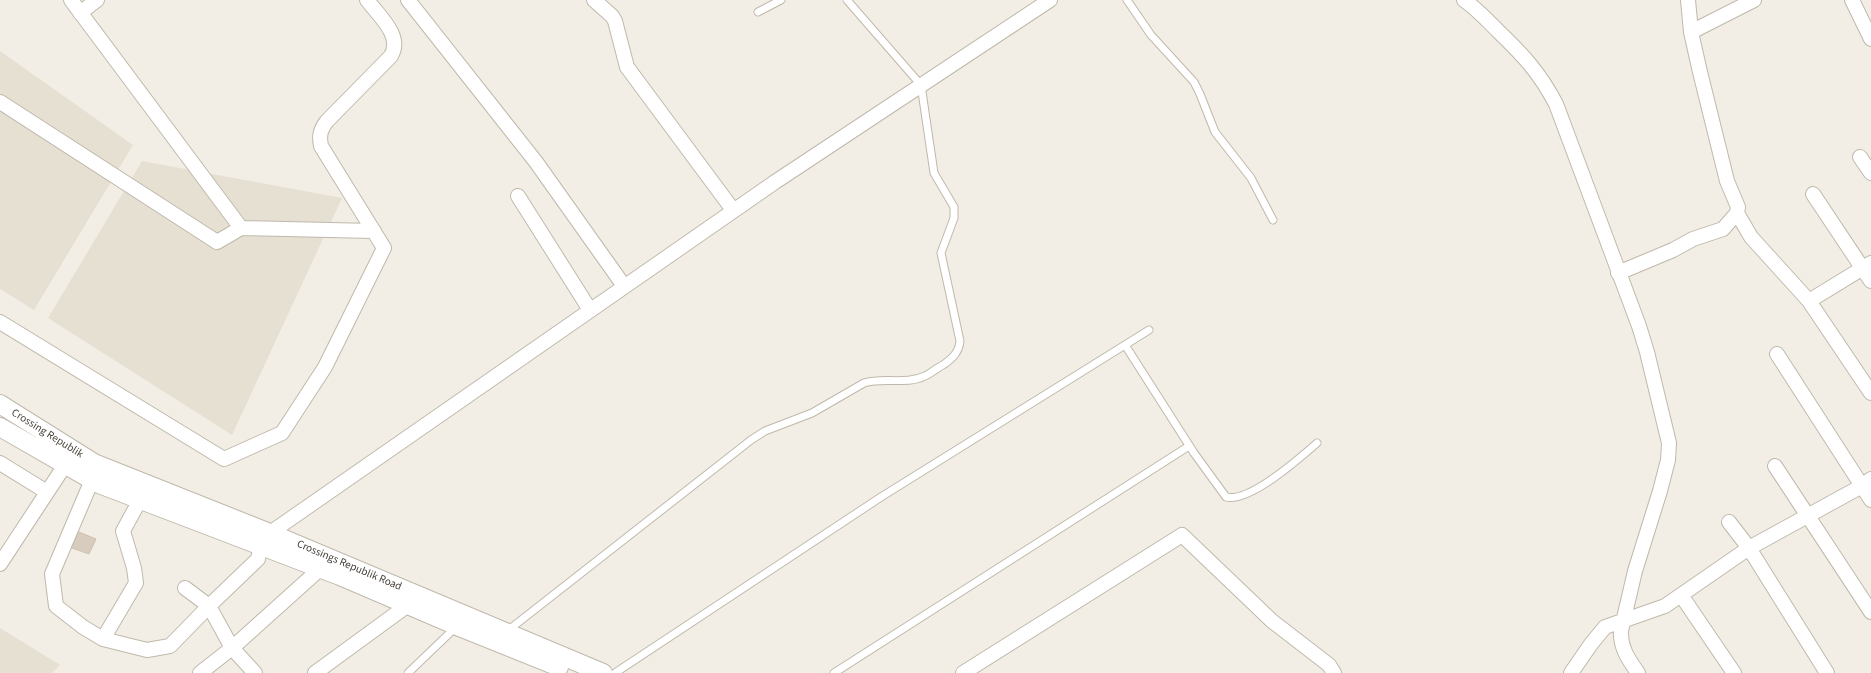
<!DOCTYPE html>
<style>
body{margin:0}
canvas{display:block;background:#f2eee5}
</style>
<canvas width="1871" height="673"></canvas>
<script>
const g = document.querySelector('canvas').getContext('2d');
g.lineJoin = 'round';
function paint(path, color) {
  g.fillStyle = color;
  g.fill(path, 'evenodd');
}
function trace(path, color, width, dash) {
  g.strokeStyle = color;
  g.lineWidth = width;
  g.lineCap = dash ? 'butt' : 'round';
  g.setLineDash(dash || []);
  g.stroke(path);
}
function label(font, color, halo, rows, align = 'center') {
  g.font = font + ' "Source Sans 3",sans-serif';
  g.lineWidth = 3;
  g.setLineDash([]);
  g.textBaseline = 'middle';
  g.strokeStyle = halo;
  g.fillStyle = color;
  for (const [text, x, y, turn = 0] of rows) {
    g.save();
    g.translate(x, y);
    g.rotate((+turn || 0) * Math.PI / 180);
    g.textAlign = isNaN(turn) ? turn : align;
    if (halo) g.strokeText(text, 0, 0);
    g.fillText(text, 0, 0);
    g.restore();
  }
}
const residential = new Path2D(`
 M 0,51 L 133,145 L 34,310 L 0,289 Z
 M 142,161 L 342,198 L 232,435 L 48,318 Z
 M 0,628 L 60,665 L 52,673 L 0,673 Z`);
const building = new Path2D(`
 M 79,532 L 96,539 L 89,554 L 72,548 Z`);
const service = new Path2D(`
 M 1127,0 L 1151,35 L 1194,82 L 1200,94 L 1215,132 L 1251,178 L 1273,220
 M 758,12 L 781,0
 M 1125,345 L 1194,453 L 1226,497 C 1249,503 1300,458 1317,443
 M 506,632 L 751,440 L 765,431 L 812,413 L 864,383 C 883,377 906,385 925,376 C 931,373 937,368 943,365 C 953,358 959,352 960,341 L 941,253 L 954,218 L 954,207 L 934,173 L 921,85 L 847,0
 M 408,673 L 457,626
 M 615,673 L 881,497 L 1149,330
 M 834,673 L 1189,446`);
const minor = new Path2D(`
 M 71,0 L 241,228 L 374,231
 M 408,0 L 536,162 L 624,286
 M 594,0 L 612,16 L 615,21 L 627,67 L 733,210
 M 1464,0 C 1477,9 1487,20 1498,31 C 1524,56 1539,72 1556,104 L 1639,326 L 1647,352 L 1669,443 L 1668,460 L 1660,491 L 1635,571 L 1621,631 C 1620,648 1629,660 1638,673
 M 1852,0 L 1871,39
 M 80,13 L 97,0
 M 1691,32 L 1754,0
 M 0,102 L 217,242 L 241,228
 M 1860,157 L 1871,173
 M 1813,194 L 1871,281
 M 518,196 L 590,310
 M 1737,213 L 1751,237 L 1809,301 L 1871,393
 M 1618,273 L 1673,250 L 1693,239 L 1723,229 L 1737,213 L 1738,207 L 1727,181 L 1700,72 L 1691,32 L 1688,0
 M 1809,301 L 1871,263
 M 0,322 L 224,459 L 282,433 L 325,367 L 384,248 L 321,146 C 319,136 320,130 327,121 L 391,56 C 403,36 379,16 367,0
 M 1777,354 L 1871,500
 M 0,463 L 47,492
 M 1775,466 L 1871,612
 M 92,480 L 52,574 L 56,606 L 83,627 L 103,639 L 147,650 L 170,646 L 209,606 L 185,588
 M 1729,522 L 1749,548 L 1827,673
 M 0,564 L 65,465
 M 1681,595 L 1734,673
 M 103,639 L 136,583 L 134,568 L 123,531 L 140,500
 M 200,673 L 232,648 L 321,568
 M 255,673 L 232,648 L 209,606 L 258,559 L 261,545 L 270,533 L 775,182 L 1050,0
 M 315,673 L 408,605
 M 963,673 L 1182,535 L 1272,621 L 1329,665 L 1334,673
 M 1571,673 L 1591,644 L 1605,627 L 1665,606 L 1749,548 L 1862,486 L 1871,479`);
const tertiary = new Path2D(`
 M 0,404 L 94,463 L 270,533 L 603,673
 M 0,427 L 99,484 L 340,576 L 457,626 L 559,667`);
const streetNames = [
 ["Crossing Republik",47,434,32],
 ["Crossings Republik Road",349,566,23]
];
paint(residential, '#e6e0d3');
paint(building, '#d7ccbd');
trace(building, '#cec1ae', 1);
trace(service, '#c0b8ab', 9);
trace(minor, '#c0b8ab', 16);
trace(tertiary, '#c0b8ab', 20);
trace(service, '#fff', 7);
trace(minor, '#fff', 14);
trace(tertiary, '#fff', 18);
label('11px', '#443e35', '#fff', streetNames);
</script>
